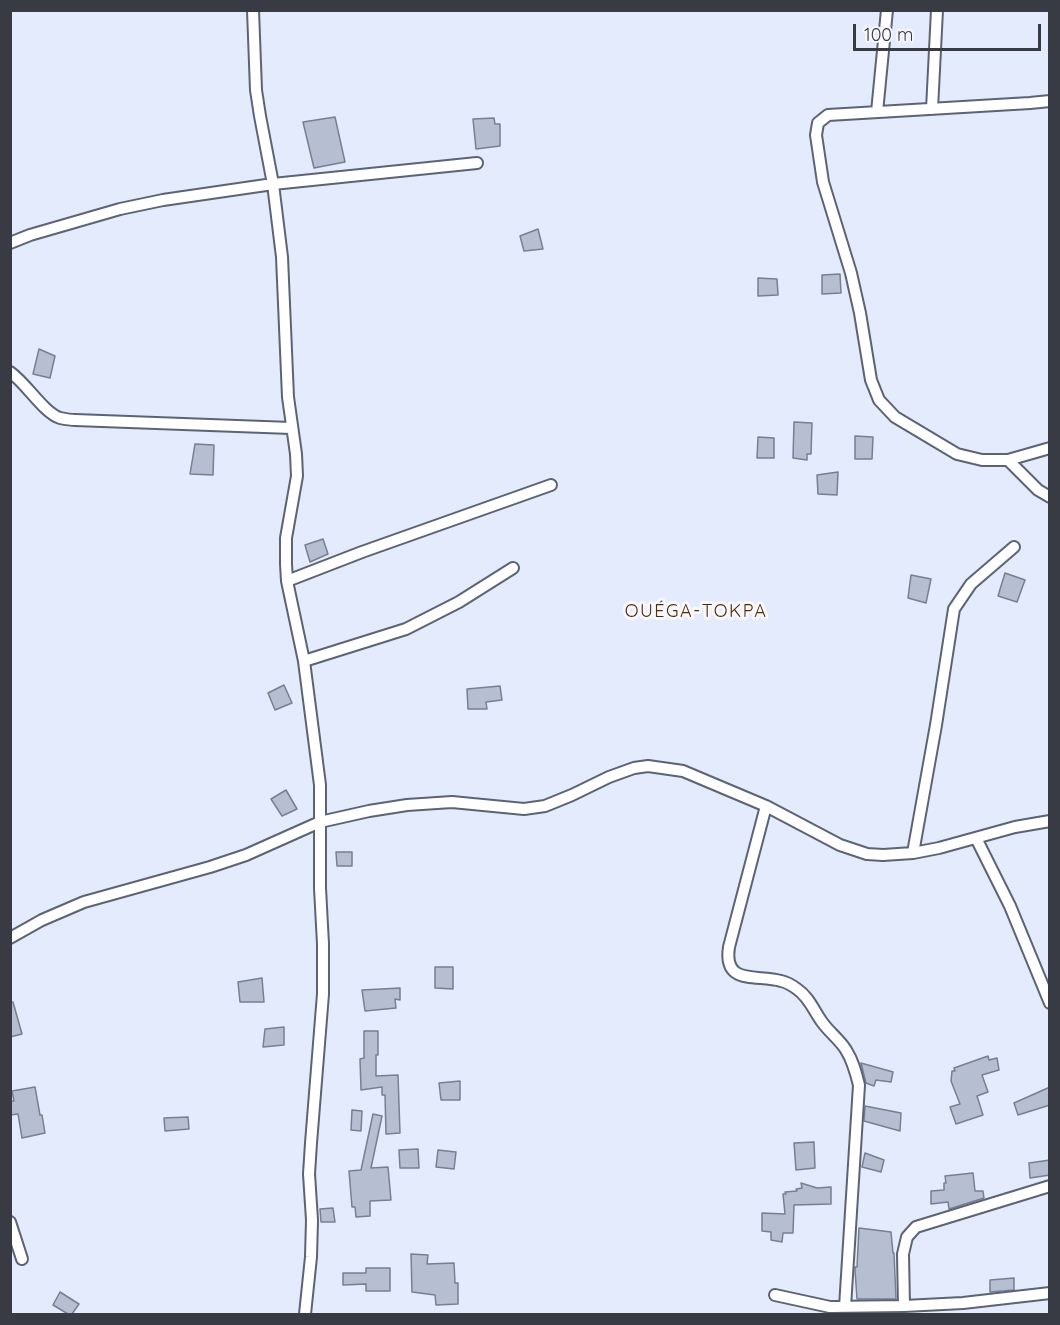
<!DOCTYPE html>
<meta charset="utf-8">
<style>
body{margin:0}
#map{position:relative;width:1060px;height:1325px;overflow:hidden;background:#e4ebfc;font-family:Quicksand,sans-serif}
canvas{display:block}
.frame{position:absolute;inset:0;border:12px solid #383b43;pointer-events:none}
.scale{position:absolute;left:853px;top:24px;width:188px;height:27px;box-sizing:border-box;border:3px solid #383b43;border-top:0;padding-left:8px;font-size:18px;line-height:21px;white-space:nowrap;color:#383b43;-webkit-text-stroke:4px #f7f8fd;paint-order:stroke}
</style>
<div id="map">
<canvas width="1060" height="1325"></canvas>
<div class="frame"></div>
<div class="scale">100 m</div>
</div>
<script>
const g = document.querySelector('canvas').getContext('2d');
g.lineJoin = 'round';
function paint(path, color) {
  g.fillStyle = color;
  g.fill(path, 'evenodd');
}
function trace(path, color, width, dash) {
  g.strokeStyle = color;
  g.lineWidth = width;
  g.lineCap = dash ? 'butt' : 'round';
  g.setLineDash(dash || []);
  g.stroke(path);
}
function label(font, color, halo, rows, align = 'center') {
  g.font = font + ' Quicksand,sans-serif';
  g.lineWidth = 6;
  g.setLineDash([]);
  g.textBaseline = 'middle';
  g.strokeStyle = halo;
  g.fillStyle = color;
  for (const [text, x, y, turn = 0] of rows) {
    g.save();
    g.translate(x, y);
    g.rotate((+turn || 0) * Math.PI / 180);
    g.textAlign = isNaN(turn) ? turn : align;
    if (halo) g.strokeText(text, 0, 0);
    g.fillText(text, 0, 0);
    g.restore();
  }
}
const building = new Path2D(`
 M 335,117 L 345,162 L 314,168 L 303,122 Z
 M 494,118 L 495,124 L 500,124 L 500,146 L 476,149 L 473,119 Z
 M 538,229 L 543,249 L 524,251 L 520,236 Z
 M 840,274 L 841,293 L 822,294 L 822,275 Z
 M 758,278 L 777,279 L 778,295 L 758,296 Z
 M 39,349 L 55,356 L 50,378 L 33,374 Z
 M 794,422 L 812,423 L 811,454 L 807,454 L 807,460 L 793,458 Z
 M 855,436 L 873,437 L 872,459 L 855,459 Z
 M 758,437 L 774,438 L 774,458 L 757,458 Z
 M 195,444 L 214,445 L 213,475 L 190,474 Z
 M 838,472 L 837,495 L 818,494 L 817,475 Z
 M 323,539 L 328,554 L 310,562 L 305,545 Z
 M 1005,573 L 1025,580 L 1017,602 L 998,596 Z
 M 911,575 L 931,579 L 926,603 L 908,598 Z
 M 284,685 L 292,703 L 275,710 L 268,693 Z
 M 500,686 L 502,700 L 486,702 L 487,709 L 468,709 L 467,689 Z
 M 286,790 L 297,809 L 282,816 L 271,799 Z
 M 336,852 L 352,852 L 352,866 L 337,866 Z
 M 435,967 L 453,967 L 453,989 L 435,988 Z
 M 262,978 L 264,1002 L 240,1002 L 238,982 Z
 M 400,988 L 400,1000 L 395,999 L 396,1008 L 365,1011 L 362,990 Z
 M 13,1002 L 22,1034 L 10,1037 L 10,1003 Z
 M 284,1027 L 284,1045 L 263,1047 L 265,1029 Z
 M 364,1031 L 378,1031 L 378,1055 L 376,1055 L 376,1076 L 398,1075 L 400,1133 L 386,1134 L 385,1095 L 382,1095 L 382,1087 L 361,1090 L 360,1059 L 364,1058 Z
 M 988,1056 L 989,1060 L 997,1058 L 999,1070 L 982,1075 L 988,1092 L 977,1096 L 983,1115 L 956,1124 L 950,1107 L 960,1104 L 951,1081 L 952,1071 L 955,1071 L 954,1068 Z
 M 861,1063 L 893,1072 L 891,1082 L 876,1080 L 874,1086 L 866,1083 Z
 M 460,1081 L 460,1100 L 441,1100 L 439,1083 Z
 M 35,1087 L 40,1115 L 42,1115 L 45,1133 L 22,1138 L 18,1114 L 10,1115 L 10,1101 L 14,1101 L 12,1091 Z
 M 1050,1087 L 1050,1105 L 1018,1115 L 1014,1103 Z
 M 865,1106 L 901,1113 L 900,1131 L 864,1121 Z
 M 352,1110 L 362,1111 L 361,1131 L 351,1130 Z
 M 373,1114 L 382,1116 L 371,1168 L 388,1167 L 391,1200 L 370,1201 L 370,1216 L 356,1217 L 355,1207 L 352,1207 L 349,1171 L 361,1170 Z
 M 188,1117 L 189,1129 L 165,1131 L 164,1118 Z
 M 814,1142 L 815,1168 L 796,1170 L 794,1143 Z
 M 418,1149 L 419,1168 L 400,1168 L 399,1150 Z
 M 438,1150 L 456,1152 L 454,1169 L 436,1167 Z
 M 865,1153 L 884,1160 L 881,1172 L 862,1167 Z
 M 1050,1160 L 1050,1175 L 1030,1178 L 1029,1163 Z
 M 973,1173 L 975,1191 L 983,1191 L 984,1198 L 949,1209 L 948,1202 L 931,1204 L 931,1191 L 944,1190 L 944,1183 L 946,1183 L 945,1176 Z
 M 801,1183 L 817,1188 L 831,1187 L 831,1204 L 794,1205 L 793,1233 L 783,1233 L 782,1242 L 771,1240 L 771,1232 L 762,1231 L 762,1213 L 785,1214 L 783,1194 L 786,1194 L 785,1192 L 797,1191 L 796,1189 L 802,1188 Z
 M 333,1208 L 335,1222 L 321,1222 L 320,1209 Z
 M 859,1228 L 891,1232 L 893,1253 L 894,1253 L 896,1299 L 857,1299 L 855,1270 L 855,1267 L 857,1267 Z
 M 411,1254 L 428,1255 L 427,1264 L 454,1263 L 455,1283 L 458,1283 L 458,1304 L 436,1305 L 435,1295 L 412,1292 Z
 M 366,1268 L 390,1268 L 390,1291 L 366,1291 L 366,1284 L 343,1285 L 343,1273 L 366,1273 Z
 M 1014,1278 L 1014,1290 L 990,1292 L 990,1280 Z
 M 60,1292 L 79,1304 L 72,1314 L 68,1314 L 53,1305 Z`);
const street = new Path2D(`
 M 253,10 L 256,90 L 260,116 L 273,184 L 282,257 L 288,397 L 296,454 L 297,476 L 286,538 L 286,564 L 287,581 L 304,661 L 320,785 L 320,888 L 323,944 L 323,994 L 311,1143 L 309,1174 L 312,1220 L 311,1257 L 305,1314
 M 1050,101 L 1030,103 L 828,115 L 818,123 L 816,135 L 823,182 L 851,273 L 860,313 L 871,380 L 879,400 L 895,417 L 957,454 L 982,460 L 1008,460 L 1050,448
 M 932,109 L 937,10
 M 877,112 L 887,10
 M 10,243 L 30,235 L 120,209 L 163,200 L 273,184 L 477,163
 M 10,372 C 27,384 43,412 60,418 C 65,419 70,420 75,420 L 291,428
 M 1008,460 L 1038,490 L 1050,497
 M 287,581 L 362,552 L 551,485
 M 304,661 L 406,629 L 459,602 L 513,568
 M 766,806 L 729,947 C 723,986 757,974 781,981 C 786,982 793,986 797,989 C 809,997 814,1011 822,1022 C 829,1032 840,1040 846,1050 C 853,1061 856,1073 859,1085 L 845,1307
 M 976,838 L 1010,906 L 1050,1003
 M 913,853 L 936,725 L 954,609 L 971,584 L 1014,547
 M 10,938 L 42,920 L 84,902 L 210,867 L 246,855 L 320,822 L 369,811 L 407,805 L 452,802 L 524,809 L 545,806 L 572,795 L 609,777 L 634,768 L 648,766 L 683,771 L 766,806 L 840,845 L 867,854 L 883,855 L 913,853 L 939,848 L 1015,827 L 1050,821
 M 10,1222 L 22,1259
 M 775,1295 L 830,1307 L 904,1306 L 963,1303 L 1050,1293
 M 904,1306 L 903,1254 L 907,1237 L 916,1227 L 1050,1186`);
const quarterNames = [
 ["OUÉGA-TOKPA",696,612]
];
paint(building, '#b6bed2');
trace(building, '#787f92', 1.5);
trace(street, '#5c6375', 14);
trace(street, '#fff', 10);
g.letterSpacing = '1.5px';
label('18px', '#542b00', '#f7f8fd', quarterNames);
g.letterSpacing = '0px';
</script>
